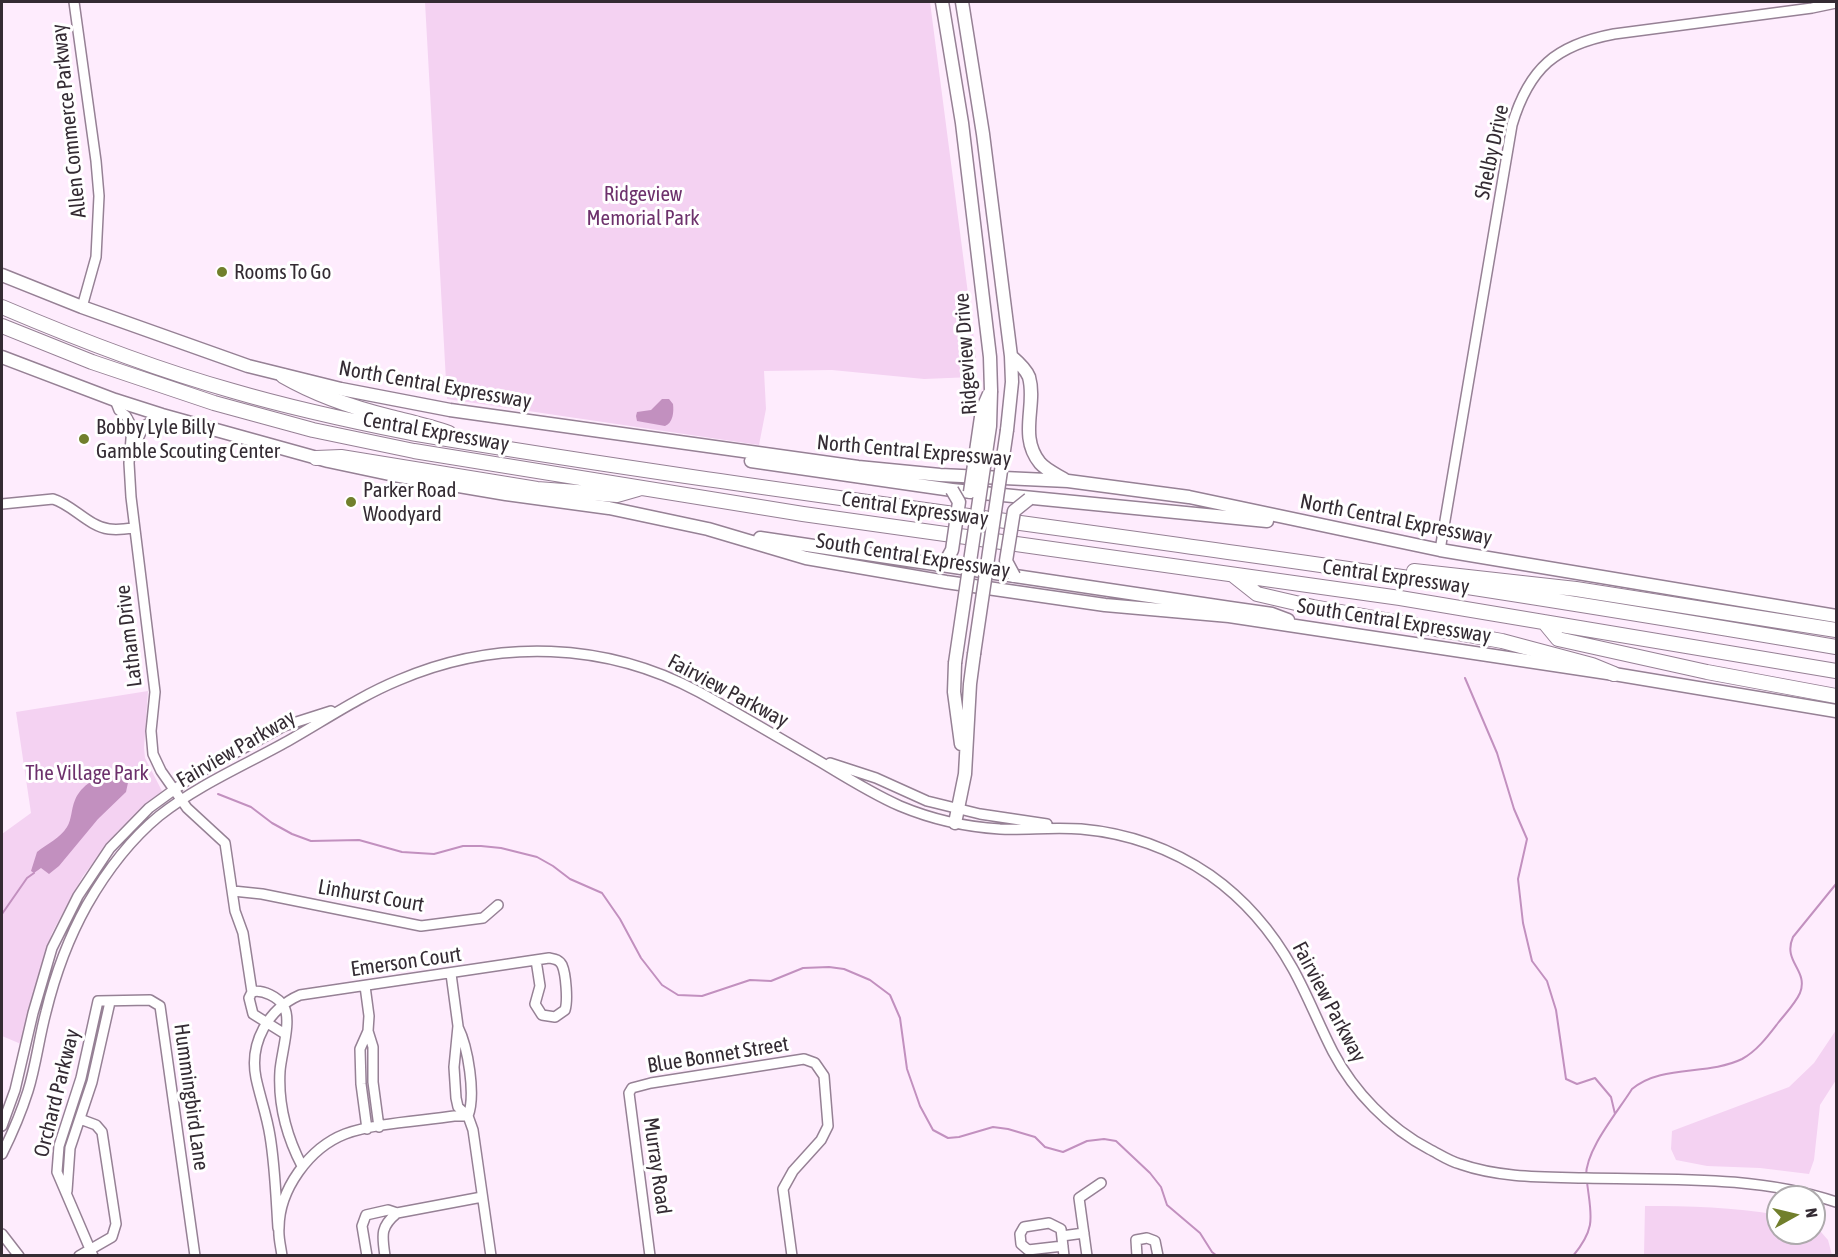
<!DOCTYPE html>
<style>
body{margin:0}
#map{position:relative;width:1838px;height:1257px;overflow:hidden;background:#feecfd;font-family:"Asap Condensed",sans-serif}
canvas{display:block}
.frame{position:absolute;inset:0;border:3px solid #342b33;pointer-events:none}
.north{position:absolute;left:1766px;top:1185px;width:60px;height:60px;box-sizing:border-box;background:#fff;border:2px solid #aeaaad;border-radius:50%;rotate:82deg;font-size:16px;font-weight:700;line-height:24px;text-align:center;color:#342b33}
.north::after{content:'';display:block;margin:auto;width:21px;height:27px;background:#717f2c;clip-path:polygon(50% 0,100% 100%,50% 72%,0 100%)}
</style>
<div id="map">
<canvas width="1838" height="1257"></canvas>
<div class="frame"></div>
<div class="north">N</div>
</div>
<script>
const g = document.querySelector('canvas').getContext('2d');
g.lineJoin = 'round';
function paint(path, color) {
  g.fillStyle = color;
  g.fill(path, 'evenodd');
}
function trace(path, color, width, dash) {
  g.strokeStyle = color;
  g.lineWidth = width;
  g.lineCap = dash ? 'butt' : 'round';
  g.setLineDash(dash || []);
  g.stroke(path);
}
function label(font, color, halo, rows, align = 'center') {
  g.font = font + ' "Asap Condensed",sans-serif';
  g.lineWidth = 6;
  g.setLineDash([]);
  g.textBaseline = 'middle';
  g.strokeStyle = halo;
  g.fillStyle = color;
  for (const [text, x, y, turn = 0] of rows) {
    g.save();
    g.translate(x, y);
    g.rotate((+turn || 0) * Math.PI / 180);
    g.textAlign = isNaN(turn) ? turn : align;
    if (halo) g.strokeText(text, 0, 0);
    g.fillText(text, 0, 0);
    g.restore();
  }
}
const green = new Path2D(`
 M 425,2 L 930,2 L 976,355 L 973,377 L 924,379 L 832,370 L 764,371 L 766,409 L 759,445 L 447,399 Z
 M 148,691 L 144,748 L 145,758 L 162,791 L 117,832 L 83,876 L 52,933 L 30,1006 L 21,1044 L 2,1036 L 2,834 L 31,813 L 16,712 Z
 M 1836,1030 L 1836,1080 L 1820,1105 L 1814,1160 L 1809,1174 L 1760,1168 L 1707,1166 L 1676,1160 L 1671,1149 L 1672,1131 L 1789,1087 L 1814,1063 Z
 M 1645,1206 C 1689,1206 1734,1207 1778,1215 L 1778,1233 L 1814,1233 L 1814,1224 L 1828,1240 L 1832,1255 L 1644,1255 Z`);
const water = new Path2D(`
 M 662,399 L 669,399 L 673,404 C 674,412 673,423 665,426 L 637,421 L 636,416 L 637,412 L 651,410 Z
 M 112,772 L 127,775 L 129,778 L 126,792 L 98,819 L 59,866 L 49,874 L 41,868 L 34,873 L 31,871 L 37,852 C 47,844 60,838 67,827 C 72,819 71,809 75,800 C 81,785 98,776 112,772 Z`);
const stream = new Path2D(`
 M 1465,678 L 1497,753 L 1514,809 L 1527,839 L 1518,879 L 1523,923 L 1532,961 L 1547,981 L 1556,1010 L 1566,1079 L 1577,1084 L 1595,1078 L 1611,1097 L 1615,1114
 M 218,794 L 251,807 L 272,823 L 292,834 L 311,841 L 359,840 L 402,852 L 434,854 L 463,846 L 481,846 L 501,848 L 537,857 L 553,866 L 570,879 L 602,893 L 620,919 L 641,958 L 662,985 L 678,995 L 702,996 L 750,980 L 771,981 L 803,968 L 829,967 L 844,969 L 870,980 L 890,995 L 900,1018 L 907,1069 L 920,1106 L 933,1130 L 948,1138 L 959,1137 L 993,1127 L 1008,1129 L 1035,1137 L 1045,1147 L 1063,1152 L 1087,1141 L 1104,1139 L 1116,1141 L 1150,1173 L 1161,1187 L 1167,1205 L 1200,1233 L 1212,1252 L 1217,1256
 M 2,914 L 27,878 L 34,873
 M 1586,1176 C 1586,1149 1617,1113 1632,1089 C 1662,1064 1707,1076 1742,1059 C 1757,1051 1768,1036 1778,1023 C 1785,1014 1795,1004 1800,993 C 1809,970 1782,962 1793,937 L 1836,884
 M 1573,1256 C 1597,1227 1591,1216 1587,1182`);
const minor = new Path2D(`
 M 74,2 L 96,161 L 99,196 L 96,257 L 82,307
 M 115,400 L 119,410 L 126,416 L 132,427 L 129,463 L 131,497 L 155,692 L 151,731 L 153,754 L 161,771 L 187,808 L 225,843 L 235,911 L 243,933 L 252,992
 M 136,443 L 144,426 L 162,415
 M 2,504 L 53,499 C 73,505 88,526 109,529 C 117,530 126,529 133,528
 M 1440,550 L 1512,125 C 1529,68 1556,45 1614,34 L 1812,8 L 1836,3
 M 830,763 L 876,778 L 927,801 L 980,814 L 1047,824
 M 233,891 L 262,894 L 421,926 L 483,918 L 498,905
 M 451,974 L 458,1026 L 454,1067 L 456,1098 L 458,1107 L 468,1116 L 473,1130 L 491,1256
 M 365,986 L 369,1016 L 368,1031 L 360,1049 L 361,1084 L 367,1129
 M 458,1027 C 468,1047 476,1095 468,1116
 M 368,1031 L 373,1047 L 373,1082 L 379,1127
 M 285,1034 L 253,1014 L 249,998 L 252,992 C 262,989 279,997 284,1007 C 292,1020 281,1055 280,1071 C 278,1104 287,1137 302,1166
 M 2,1126 L 15,1090 L 33,1013 L 52,948 L 78,896 L 110,848 L 149,808 L 193,776 L 284,726 L 331,711
 M 2,1154 C 12,1134 21,1113 28,1091 C 36,1065 39,1038 46,1012 C 55,975 68,939 87,905 C 106,872 130,840 159,816 C 198,785 245,765 288,741 C 325,720 360,696 399,680 C 497,638 606,642 699,692 C 743,716 786,742 829,767 C 852,781 875,795 900,806 C 931,819 967,827 1000,829 C 1027,830 1054,827 1081,829 C 1127,833 1172,849 1210,875 C 1244,899 1273,933 1293,969 C 1308,996 1319,1025 1333,1052 C 1354,1092 1389,1128 1429,1149 C 1439,1154 1449,1161 1460,1164 C 1500,1178 1544,1177 1585,1178 C 1669,1180 1756,1175 1836,1202
 M 67,1191 L 70,1148 L 92,1082 L 110,1002
 M 278,1228 C 276,1197 275,1166 270,1136 C 267,1116 260,1097 256,1078 C 249,1043 268,1009 300,995 L 549,958 C 554,959 559,959 562,965 C 566,974 568,1001 565,1010 L 555,1017 L 542,1015 L 535,1004 L 540,986 L 536,960
 M 2,1234 L 19,1256
 M 1062,1236 L 1084,1233
 M 1063,1246 L 1028,1250 L 1021,1244 L 1020,1234 L 1024,1227 L 1049,1223 L 1061,1229 L 1064,1256
 M 79,1256 L 112,1237 L 116,1224 L 102,1132 L 96,1125 L 80,1119
 M 93,1256 L 57,1172 L 59,1146 L 81,1078 L 98,1001 L 150,1000 L 160,1006 L 195,1256
 M 282,1256 C 281,1247 278,1237 279,1228 C 279,1190 309,1148 345,1134 C 375,1123 421,1121 454,1116 L 468,1116
 M 367,1256 L 362,1226 L 366,1215 L 388,1210 L 397,1213 L 482,1197
 M 385,1256 C 382,1235 380,1227 397,1213
 M 650,1256 L 629,1093 L 632,1088 L 651,1083 L 804,1059 L 815,1063 L 824,1076 L 828,1126 L 821,1140 L 793,1171 L 783,1189 L 792,1256
 M 1087,1256 L 1079,1198 L 1101,1183
 M 1137,1256 L 1136,1240 L 1147,1238 L 1155,1241 L 1158,1256`);
const major = new Path2D(`
 M 942,2 L 962,123 L 990,357 L 991,391
 M 962,2 L 983,134 L 1011,356 L 1012,382 L 1007,430
 M 2,275 L 82,307 L 248,366 L 341,389 L 450,410 L 858,467 L 940,475 L 1068,481 L 1189,497 L 1440,550 L 1836,616
 M 1011,356 C 1018,362 1026,369 1029,377 C 1037,405 1018,436 1040,463 C 1047,471 1058,475 1067,481
 M 2,357 L 115,400 L 162,415 L 328,461 L 394,475 L 506,494 L 609,508 L 708,529 L 806,558 L 946,582 L 1105,605 L 1229,616 L 1614,674 L 1836,711
 M 751,461 L 952,490 L 1267,521
 M 760,538 L 1230,608 L 1272,614 L 1288,620
 M 955,663 L 954,692 L 961,744
 M 955,823 L 965,774 L 970,684 L 974,654`);
const highway = new Path2D(`
 M 2,307 C 77,339 154,369 233,391 C 291,408 351,421 411,433 C 689,480 970,515 1250,555 C 1446,582 1641,614 1836,647
 M 2,326 L 92,362 L 214,403 L 313,430 L 414,451 L 803,514 L 1400,598 L 1836,671
 M 283,376 C 316,395 354,408 391,417 C 411,422 430,426 449,433
 M 316,458 L 341,457 L 537,489 L 617,495 L 638,489
 M 1414,571 L 1576,589 L 1836,630
 M 1233,575 L 1257,594 L 1313,607 L 1502,641 L 1592,665 L 1614,674
 M 1544,622 L 1558,639 L 1707,672 L 1836,696`);
const majorBridge = new Path2D(`
 M 970,492 L 982,410 L 989,394
 M 938,565 L 947,559 L 952,550 L 959,502 L 952,490
 M 1014,576 L 1006,561 L 1014,511 L 1029,499
 M 974,654 L 1007,430
 M 955,663 L 990,426 L 991,391`);
const markers = [
 [222,272,6,"#717f2c"],
 [84,439,6,"#717f2c"],
 [351,502,6,"#717f2c"]
];
const streetNames = [
 ["Allen Commerce Parkway",69,121,-96],
 ["Shelby Drive",1492,152,-78],
 ["Ridgeview Drive",966,354,-94],
 ["North Central Expressway",435,385,10],
 ["Central Expressway",436,432,10],
 ["North Central Expressway",914,451,5],
 ["Central Expressway",915,509,8],
 ["North Central Expressway",1396,520,11],
 ["South Central Expressway",913,556,9],
 ["Central Expressway",1396,577,8],
 ["South Central Expressway",1394,621,9],
 ["Latham Drive",129,636,-97],
 ["Fairview Parkway",728,691,28],
 ["Fairview Parkway",236,749,-30],
 ["Linhurst Court",371,896,10],
 ["Emerson Court",406,962,-8],
 ["Fairview Parkway",1329,1002,62],
 ["Blue Bonnet Street",718,1055,-9],
 ["Orchard Parkway",57,1093,-76],
 ["Hummingbird Lane",191,1097,82],
 ["Murray Road",657,1166,82]
];
const parkNames = [
 ["Ridgeview",643,194],
 ["Memorial Park",643,218],
 ["The Village Park",87,773]
];
const poiNames = [
 ["Rooms To Go",234,272],
 ["Bobby Lyle Billy",96,427],
 ["Gamble Scouting Center",96,451],
 ["Parker Road",363,490],
 ["Woodyard",363,514]
];
paint(green, '#f4d2f2');
paint(water, '#c290bf');
trace(stream, '#c290bf', 2);
trace(minor, '#968195', 12);
trace(major, '#968195', 15);
trace(highway, '#968195', 16);
trace(minor, '#fff', 9);
trace(major, '#fff', 12);
trace(highway, '#fff', 14);
trace(majorBridge, '#968195', 15, []);
trace(majorBridge, '#fff', 12);
for (const [x, y, r, color] of markers) {
  const dot = new Path2D();
  dot.arc(x, y, r, 0, 2 * Math.PI);
  g.fillStyle = color;
  g.fill(dot);
  trace(dot, '#fff', 2);
}
label('21px', '#342b33', '#fff', streetNames);
label('21px', '#6d316c', '#fff', parkNames);
label('21px', '#342b33', '#fff', poiNames, 'left');
</script>
